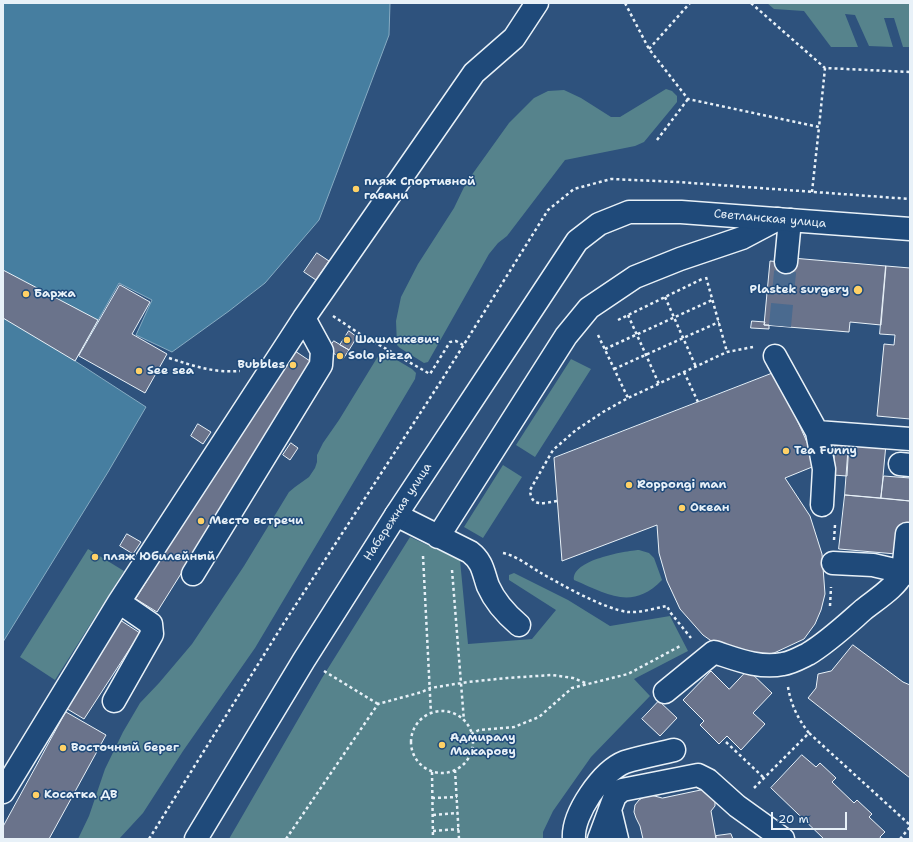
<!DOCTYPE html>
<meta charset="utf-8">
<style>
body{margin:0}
#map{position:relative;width:913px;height:842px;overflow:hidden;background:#2e527d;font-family:"Shantell Sans",sans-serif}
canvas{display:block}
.frame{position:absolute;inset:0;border:4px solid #e8f1f8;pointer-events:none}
.scale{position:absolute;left:771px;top:812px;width:76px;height:18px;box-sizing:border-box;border:2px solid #e8f1f8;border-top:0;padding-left:5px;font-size:12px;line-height:14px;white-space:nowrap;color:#e8f1f8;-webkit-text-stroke:3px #1f4a7a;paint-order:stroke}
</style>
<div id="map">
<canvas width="913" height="842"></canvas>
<div class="frame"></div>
<div class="scale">20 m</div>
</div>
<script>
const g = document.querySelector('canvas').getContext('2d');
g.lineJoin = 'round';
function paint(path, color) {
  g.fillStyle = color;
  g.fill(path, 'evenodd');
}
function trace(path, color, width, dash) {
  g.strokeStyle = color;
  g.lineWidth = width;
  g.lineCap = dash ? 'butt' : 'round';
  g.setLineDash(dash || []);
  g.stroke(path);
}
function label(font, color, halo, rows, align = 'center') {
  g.font = font + ' "Shantell Sans",sans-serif';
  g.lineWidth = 3;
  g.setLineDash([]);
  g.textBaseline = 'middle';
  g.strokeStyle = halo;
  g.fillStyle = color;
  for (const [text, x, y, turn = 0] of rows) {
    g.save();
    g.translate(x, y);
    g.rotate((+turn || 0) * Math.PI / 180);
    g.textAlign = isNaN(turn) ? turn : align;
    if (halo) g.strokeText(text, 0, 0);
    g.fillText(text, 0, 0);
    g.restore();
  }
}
const green = new Path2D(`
 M 767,3 L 910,3 L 910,47 L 903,47 L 894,18 L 884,18 L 893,47 L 869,46 L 855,15 L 845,14 L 858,47 L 831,47 L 804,11 L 774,9 Z
 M 666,89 L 672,91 L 677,96 L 677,102 L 644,142 L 635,146 L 565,160 L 507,236 L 498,243 L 489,254 L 428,362 L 424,363 L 400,348 L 397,345 L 396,321 L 401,297 L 418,264 L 454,208 L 466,183 L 509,123 L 534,98 L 548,91 L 564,90 L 581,98 L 611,117 L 620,117 Z
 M 380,353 L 385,353 L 412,369 L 416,373 L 415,379 L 255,648 L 183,751 L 143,813 L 119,839 L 78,839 L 89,816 L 105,769 L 123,732 L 140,703 L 159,683 L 192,644 L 244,566 L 289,492 L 295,487 L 309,477 L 315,468 L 317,462 L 317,455 L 323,443 L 339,420 Z
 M 571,359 L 591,369 L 535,457 L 516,445 Z
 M 503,465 L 522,477 L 483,538 L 464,527 Z
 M 410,537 L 460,560 L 468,644 L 532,639 L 556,610 L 509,580 L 509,575 L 514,573 L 568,600 L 610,626 L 670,616 L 688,651 L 634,679 L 650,696 L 591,757 L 553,811 L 543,832 L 543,839 L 229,839 L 322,678 Z
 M 88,549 L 124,571 L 55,680 L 20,657 Z
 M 639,550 L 649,553 L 654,558 L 662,580 C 632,611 607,594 574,580 C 571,560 625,551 639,550 Z`);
const water = new Path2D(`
 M 3,3 L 390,3 L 389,35 L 319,220 L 265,283 L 229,311 L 172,352 L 136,335 L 152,300 L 119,283 L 75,361 L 146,407 L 108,472 L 3,642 Z`);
const building = new Path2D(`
 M 317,253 L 329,261 L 316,280 L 304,272 Z
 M 792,258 L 886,266 L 881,325 L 850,322 L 849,332 L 764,325 L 770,261 L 792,263 Z
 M 886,266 L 910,268 L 910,419 L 877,416 L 884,344 L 894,345 L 895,335 L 880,334 Z
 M 3,270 L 98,320 L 75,361 L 3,318 Z
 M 120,285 L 150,302 L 132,334 L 167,354 L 145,393 L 79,356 Z
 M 752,321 L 765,322 L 764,325 L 769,325 L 769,329 L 751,328 Z
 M 349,331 L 357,337 L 349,350 L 340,345 Z
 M 334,341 L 349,350 L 343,359 L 328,350 Z
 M 292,349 L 313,363 L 157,612 L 136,599 Z
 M 776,372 L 817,465 L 785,478 L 810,516 L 822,554 L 825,594 L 821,610 L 815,624 L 804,639 L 774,653 L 759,656 L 717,645 L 703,635 L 680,609 L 667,581 L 659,553 L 657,525 L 562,561 L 554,458 Z
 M 198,424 L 211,432 L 203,444 L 191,436 Z
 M 836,440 L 849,441 L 847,476 L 833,475 Z
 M 849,441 L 886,444 L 881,498 L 845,495 Z
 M 291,443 L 298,448 L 290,460 L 283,455 Z
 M 884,476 L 910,478 L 910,501 L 881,498 Z
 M 845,495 L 910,501 L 910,527 L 898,526 L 896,554 L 839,549 Z
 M 127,534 L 141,542 L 133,554 L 120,546 Z
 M 120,620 L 140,633 L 84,719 L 64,707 Z
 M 853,645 L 903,682 L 910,685 L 910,778 L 808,698 L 816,688 L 818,674 L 831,671 Z
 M 748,670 L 772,693 L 753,713 L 765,724 L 741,750 L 727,736 L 719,744 L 700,725 L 704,721 L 683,700 L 711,671 L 729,689 Z
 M 659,701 L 677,718 L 660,736 L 642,719 Z
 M 66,712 L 106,735 L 49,839 L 3,839 L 3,827 Z
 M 802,755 L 816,767 L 820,763 L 836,778 L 832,782 L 854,803 L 857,800 L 872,814 L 869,817 L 885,832 L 880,837 L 881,839 L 824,839 L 771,788 Z
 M 707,789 L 715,798 L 715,806 L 711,811 L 716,839 L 643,839 L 640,826 L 636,818 L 634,812 L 635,805 L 639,800 L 644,797 L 651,795 L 662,798 Z
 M 731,834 L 733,839 L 716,839 L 716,836 Z`);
const minorTunnel = new Path2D(`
 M 780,326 L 786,262`);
const path = new Path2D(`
 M 625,3 L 649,49 L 688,99 L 819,127 L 825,68
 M 751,3 L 825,68 L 910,72
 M 649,49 L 690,3
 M 657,140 L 688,99
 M 812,192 L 819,127
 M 706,277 L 727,352
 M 665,297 L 696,367
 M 628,315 L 659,384
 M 333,316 L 360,334 L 430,374 L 450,342 L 456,341 L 463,345
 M 618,320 L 702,279
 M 598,335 L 628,398
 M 605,349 L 712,300
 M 169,358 C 194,366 213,373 240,371
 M 614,369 L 719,322
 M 684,372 L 698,402
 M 557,501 C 544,503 531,508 530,490 L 553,450 L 576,430 L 603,412 L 628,398 L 727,352 L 753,347
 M 834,540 L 835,525
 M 503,553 C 517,556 529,566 541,573 C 562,585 604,609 628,612 C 641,613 655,608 667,606 L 670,612 L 691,638
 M 423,556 L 431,714
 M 452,570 L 464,721
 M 830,606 L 831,587
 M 324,671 L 378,704
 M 788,687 C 791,705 798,719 809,733
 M411 742a31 31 0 1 1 62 0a31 31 0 1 1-62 0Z
 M 471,734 L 479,730 L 514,727 L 539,717 L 572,688 L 628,674 L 682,645
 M 726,742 L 764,778
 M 455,770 L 459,839
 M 432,772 L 433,839
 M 754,788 L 809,733 L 910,825
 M 432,798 L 457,797
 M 433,815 L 458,813
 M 433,831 L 459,829
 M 149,839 L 282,626 L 443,378 L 548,210 L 574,189 L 611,179 L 678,182 L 910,199
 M 286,839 L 378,704 L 422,692 L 430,688 L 468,682 L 507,678 L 552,675 L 573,678 L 588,684
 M 900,839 L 910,827`);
const minor = new Path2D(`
 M 786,262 L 790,220
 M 775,356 L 817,432 L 910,439
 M 817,432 L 824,469 L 822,505
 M 900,464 L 910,465
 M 396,515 L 470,552 C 483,562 483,572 488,586 C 495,602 506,614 519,625
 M 438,537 L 566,336 L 589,308 L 635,277 L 680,259 L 742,238 L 778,219
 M 833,563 L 873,565 L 903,572 L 907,534
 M 193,574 L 321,365 L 322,351 L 304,318
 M 665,692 L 714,652 C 736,659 759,669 783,664 C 791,663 800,658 808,654 C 828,642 846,625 863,610 C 875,600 897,587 903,572 L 910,574
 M 114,701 L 152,634 L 151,624 L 119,602
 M 3,792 L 119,602 L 304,318 L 474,73 L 514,38 L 537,3
 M 610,810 L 617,839
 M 574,839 C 572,814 602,771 625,762 C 641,757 658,754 674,750
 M 599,839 L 615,796 L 622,790 L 698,775 L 708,780 L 737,806 L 783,839`);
const major = new Path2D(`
 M 196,839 L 304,660 L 396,515 L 577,241 L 599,224 L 629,212 L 681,212 L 910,229`);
const markers = [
 [356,189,4,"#ffd166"],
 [858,290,5,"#ffd166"],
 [26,294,4,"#ffd166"],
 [347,340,4,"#ffd166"],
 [340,356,4,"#ffd166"],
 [293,365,4,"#ffd166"],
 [139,371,4,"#ffd166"],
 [786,451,4,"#ffd166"],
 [629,485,4,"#ffd166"],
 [682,508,4,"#ffd166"],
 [201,521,4,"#ffd166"],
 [95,557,4,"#ffd166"],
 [442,745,4,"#ffd166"],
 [63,748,4,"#ffd166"],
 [36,795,4,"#ffd166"]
];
const poiNames = [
 ["пляж Спортивной",364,182],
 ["гавани",364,196],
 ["Plastek surgery",849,290,"right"],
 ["Баржа",34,294],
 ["Шашлыкевич",355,340],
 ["Solo pizza",348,356],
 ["Bubbles",285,365,"right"],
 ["See sea",147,371],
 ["Tea Funny",794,451],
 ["Roppongi man",637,485],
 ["Океан",690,508],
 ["Место встречи",209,521],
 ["пляж Юбилейный",103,557],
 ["Адмиралу",450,738],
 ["Макарову",450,752],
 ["Восточный берег",71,748],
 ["Косатка ДВ",44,795]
];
const streetNames = [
 ["Светланская улица",770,219,5],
 ["Набережная улица",398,512,-57]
];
paint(green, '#56838c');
paint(water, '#467ea0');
trace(water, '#87acc3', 1);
paint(building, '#6a738b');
trace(building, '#e8f1f8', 1);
trace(minorTunnel, '#4a6a8f', 22, [22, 11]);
trace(minor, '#e8f1f8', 25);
trace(major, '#e8f1f8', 25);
trace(path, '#e8f1f8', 2.5, [3, 3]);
trace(minor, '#1f4a7a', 22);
trace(major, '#1f4a7a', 22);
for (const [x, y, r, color] of markers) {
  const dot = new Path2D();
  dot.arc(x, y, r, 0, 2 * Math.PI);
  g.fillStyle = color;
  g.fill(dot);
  trace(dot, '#1f4a7a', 1.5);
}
label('bold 12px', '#e8f1f8', '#1f4a7a', poiNames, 'left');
label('12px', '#e8f1f8', '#1f4a7a', streetNames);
</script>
